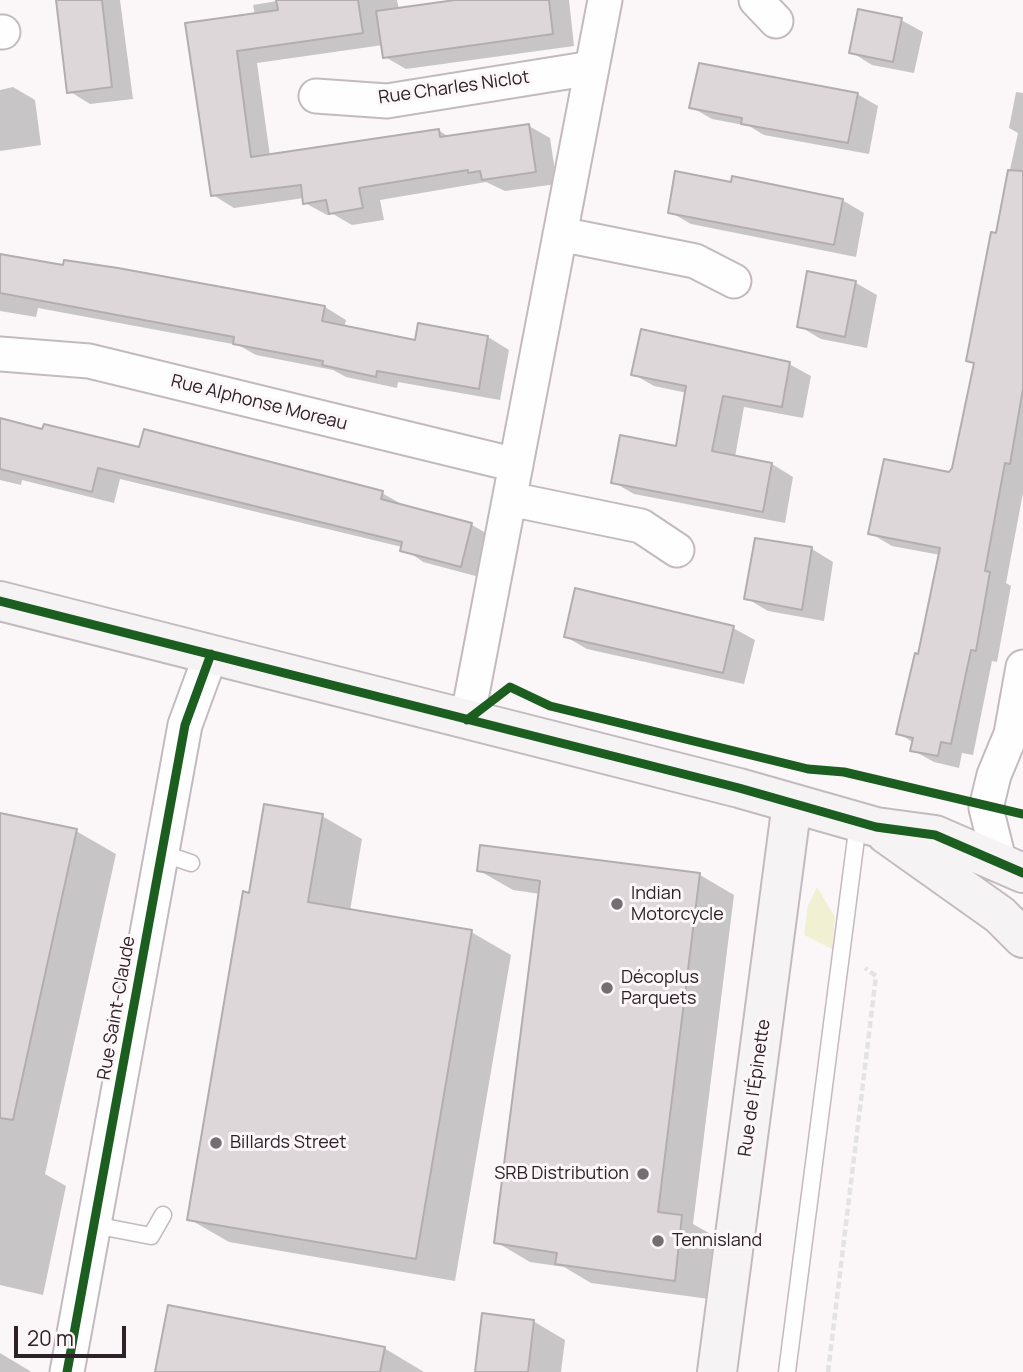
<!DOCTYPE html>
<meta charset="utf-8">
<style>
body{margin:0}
#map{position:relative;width:1023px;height:1372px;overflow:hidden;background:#fbf7f9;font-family:Manrope,sans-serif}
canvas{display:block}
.scale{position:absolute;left:14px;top:1326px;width:112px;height:32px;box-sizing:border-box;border:4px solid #2c2228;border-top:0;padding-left:9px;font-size:21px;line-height:24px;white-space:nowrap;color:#2c2228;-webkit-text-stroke:5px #fcf6f9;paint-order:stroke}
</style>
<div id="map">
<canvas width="1023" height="1372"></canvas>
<div class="scale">20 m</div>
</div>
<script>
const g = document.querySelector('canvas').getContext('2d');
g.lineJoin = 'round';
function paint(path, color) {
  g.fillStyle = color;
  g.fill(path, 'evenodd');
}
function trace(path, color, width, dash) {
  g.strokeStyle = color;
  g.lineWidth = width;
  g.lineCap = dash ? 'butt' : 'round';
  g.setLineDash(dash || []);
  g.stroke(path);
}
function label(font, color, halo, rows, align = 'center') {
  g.font = font + ' Manrope,sans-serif';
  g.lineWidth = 6;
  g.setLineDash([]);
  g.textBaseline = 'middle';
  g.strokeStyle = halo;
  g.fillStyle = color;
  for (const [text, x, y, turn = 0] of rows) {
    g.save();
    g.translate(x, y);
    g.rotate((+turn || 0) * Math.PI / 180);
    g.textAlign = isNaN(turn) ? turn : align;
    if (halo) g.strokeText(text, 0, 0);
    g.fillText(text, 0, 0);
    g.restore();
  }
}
const green = new Path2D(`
 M 817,887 L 835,917 L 832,949 L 804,935 L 808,905 Z`);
const shadow = new Path2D(`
 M 57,0 L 120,0 L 133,99 L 90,104 L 69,91 Z
 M 283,0 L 397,0 L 399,10 L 467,0 L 569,0 L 574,46 L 406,69 L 385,57 L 383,45 L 257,63 L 270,156 L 438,130 L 451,138 L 529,126 L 550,138 L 557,184 L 505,191 L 486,182 L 380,200 L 384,220 L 352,225 L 333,214 L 327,215 L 305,203 L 304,198 L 234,208 L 213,195 L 187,25 L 255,15 L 253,5 Z
 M 901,20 L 923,32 L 914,73 L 872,65 L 851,52 Z
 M 13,87 L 35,100 L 41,145 L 0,151 L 0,90 Z
 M 1016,92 L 1023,93 L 1023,493 L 1006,583 L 1011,586 L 997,662 L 992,661 L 973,755 L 962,753 L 959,768 L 934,762 L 912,750 L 914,743 L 898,733 L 920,656 L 940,555 L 892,546 L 870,533 L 954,469 L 976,365 L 968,360 L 1018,133 L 1009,128 Z
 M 857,94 L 878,106 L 869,154 L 764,135 L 749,126 L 712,119 L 691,107 Z
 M 733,184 L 842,200 L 864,213 L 856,257 L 691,224 L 670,212 Z
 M 0,255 L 325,307 L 346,320 L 344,328 L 416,342 L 488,337 L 509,350 L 500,400 L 398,382 L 397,388 L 346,377 L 333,370 L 256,355 L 238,345 L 38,308 L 36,317 L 0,311 Z
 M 809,273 L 856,283 L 877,295 L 867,348 L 821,339 L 799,326 Z
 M 789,364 L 811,376 L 803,418 L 744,407 L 735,457 L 772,464 L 793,477 L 785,523 L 634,494 L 613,482 L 677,448 L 687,393 L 654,386 L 633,374 Z
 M 0,420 L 140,450 L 382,493 L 403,505 L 472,525 L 493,537 L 483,578 L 423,562 L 402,547 L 120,479 L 114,503 L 22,480 L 21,485 L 0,480 Z
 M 757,540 L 812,549 L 833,562 L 824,621 L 768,611 L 746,598 Z
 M 733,628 L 755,640 L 744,684 L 587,649 L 566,637 Z
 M 0,814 L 76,831 L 116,854 L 45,1174 L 66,1186 L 43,1295 L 0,1285 Z
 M 322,816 L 362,839 L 350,911 L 471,932 L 511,955 L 455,1281 L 229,1242 L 189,1219 L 251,895 Z
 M 478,870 L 700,875 L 734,895 L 693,1224 L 716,1237 L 709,1299 L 591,1283 L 564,1267 L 530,1262 L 496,1242 L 540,894 L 513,890 Z
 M 533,1321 L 565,1340 L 561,1372 L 477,1372 Z
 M 384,1348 L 424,1372 L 157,1372 Z
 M 0,1353 L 30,1371 L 30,1372 L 0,1372 Z`);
const building = new Path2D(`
 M 56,0 L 102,0 L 112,87 L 67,93 Z
 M 276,0 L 358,0 L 363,33 L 237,51 L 251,157 L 439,129 L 440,137 L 529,124 L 536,172 L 482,180 L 480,171 L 468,173 L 468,170 L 359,188 L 363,208 L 329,214 L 326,200 L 303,204 L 301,185 L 211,196 L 185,23 L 278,10 Z
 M 455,0 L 549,0 L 553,34 L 383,58 L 376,11 Z
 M 858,9 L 902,18 L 893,62 L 849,53 Z
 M 699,63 L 858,93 L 848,143 L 741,124 L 742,118 L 689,108 Z
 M 1008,170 L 1023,171 L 1023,389 L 1010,464 L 1005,463 L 985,571 L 990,572 L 976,651 L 971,650 L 951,744 L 941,742 L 938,756 L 910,751 L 913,738 L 896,734 L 915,653 L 918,654 L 940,548 L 868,534 L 884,459 L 949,472 L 952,468 L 974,363 L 966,361 L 991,232 L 996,233 Z
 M 675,171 L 731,182 L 732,176 L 843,199 L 834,245 L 668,213 Z
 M 0,254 L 63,265 L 64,260 L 118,268 L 325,306 L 322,321 L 415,340 L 418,323 L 488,336 L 479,389 L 377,371 L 376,377 L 322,365 L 323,361 L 233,344 L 234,337 L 0,293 Z
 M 807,271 L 856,281 L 845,337 L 797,327 Z
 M 641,329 L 790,362 L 782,407 L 723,396 L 712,451 L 772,463 L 763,512 L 611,483 L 620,435 L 676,446 L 686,386 L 631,375 Z
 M 0,418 L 42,429 L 44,424 L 139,447 L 144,429 L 383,491 L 381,499 L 472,523 L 461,567 L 400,551 L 402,542 L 98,468 L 92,492 L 0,469 Z
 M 755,538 L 812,547 L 802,610 L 744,599 Z
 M 575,588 L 734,626 L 723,673 L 564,637 Z
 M 264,804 L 323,814 L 308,902 L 472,930 L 416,1259 L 187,1220 L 243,891 L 249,893 Z
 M 0,813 L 77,829 L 13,1120 L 0,1118 Z
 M 480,845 L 700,873 L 658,1212 L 682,1215 L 675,1281 L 555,1264 L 557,1253 L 494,1243 L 540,881 L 477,871 Z
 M 168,1305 L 385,1347 L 380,1372 L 155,1372 Z
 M 482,1313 L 534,1320 L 528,1372 L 475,1372 Z`);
const path = new Path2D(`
 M 828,1372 L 876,976 L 865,968`);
const lane = new Path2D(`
 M 161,853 L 191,863
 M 94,1225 L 151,1236 L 163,1215
 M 787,1372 L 858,823`);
const street = new Path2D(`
 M 756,0 L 776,21
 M 0,32 L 3,32
 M 316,96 L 387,101 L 592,68
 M 560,234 L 695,261 L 734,281
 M 0,354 L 89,361 L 516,465
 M 510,499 L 641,526 L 677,550
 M 467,720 L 605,0
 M 999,860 L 986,808 L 994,775 L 1011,734 L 1023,667
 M 67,1372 L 185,725 L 211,654`);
const secondary = new Path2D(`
 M 0,601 L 739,788 L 876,827 L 935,835 L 1023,873
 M 886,834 L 1000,915 L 1023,938
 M 717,1372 L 792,803`);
const cycleway = new Path2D(`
 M 0,601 L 739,788 L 876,827 L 935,835 L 1023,873
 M 467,720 L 510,687 L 550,706 L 808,769 L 844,772 L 1023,814
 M 67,1372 L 185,725 L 211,654`);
const markers = [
 [617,904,7,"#746d71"],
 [607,988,7,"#746d71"],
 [216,1143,7,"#746d71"],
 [643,1174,7,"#746d71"],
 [658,1241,7,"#746d71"]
];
const streetNames = [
 ["Rue Charles Niclot",454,88,-8],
 ["Rue Alphonse Moreau",259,403,14],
 ["Rue Saint-Claude",117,1008,-80],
 ["Rue de l'Épinette",755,1088,-82]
];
const poiNames = [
 ["Indian",631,894],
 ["Motorcycle",631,915],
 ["Décoplus",621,978],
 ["Parquets",621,999],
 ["Billards Street",230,1143],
 ["SRB Distribution",629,1174,"right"],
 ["Tennisland",672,1241]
];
paint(green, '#f1f0d2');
paint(shadow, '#0003');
paint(building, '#ddd7da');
trace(building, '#b4adb0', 2);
trace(lane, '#c2babf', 19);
trace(street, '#c2babf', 37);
trace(secondary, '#c2babf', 42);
trace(path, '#e4e3e3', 4.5, [7, 3.5]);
trace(lane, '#fefefe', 16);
trace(street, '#fefefe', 33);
trace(secondary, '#f6f3f5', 38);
trace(cycleway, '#1b5e20', 9);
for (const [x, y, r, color] of markers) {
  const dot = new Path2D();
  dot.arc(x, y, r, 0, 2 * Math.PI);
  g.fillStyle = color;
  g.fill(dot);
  trace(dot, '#fcf6f9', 2.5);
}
label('18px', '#2c2228', '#fcf6f9', streetNames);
label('18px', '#2c2228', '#fcf6f9', poiNames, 'left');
</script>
